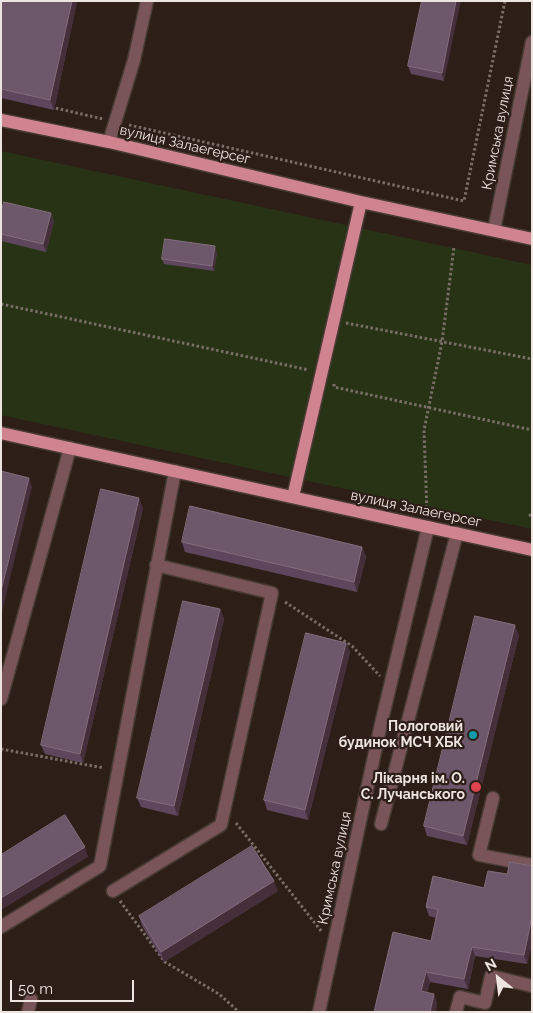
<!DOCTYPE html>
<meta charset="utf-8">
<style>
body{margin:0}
#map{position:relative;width:533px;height:1013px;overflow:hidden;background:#2d1f18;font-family:Raleway,sans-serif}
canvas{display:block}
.frame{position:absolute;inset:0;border:2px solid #eee4df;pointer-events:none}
.north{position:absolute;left:473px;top:953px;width:50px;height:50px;-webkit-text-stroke:4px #2d1f18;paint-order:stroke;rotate:331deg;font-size:14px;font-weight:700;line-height:20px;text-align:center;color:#eee4df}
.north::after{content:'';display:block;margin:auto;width:18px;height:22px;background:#eee4df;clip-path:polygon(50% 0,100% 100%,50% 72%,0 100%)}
.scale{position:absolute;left:10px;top:980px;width:124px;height:22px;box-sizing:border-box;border:2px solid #eee4df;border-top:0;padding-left:6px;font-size:15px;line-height:18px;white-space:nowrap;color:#eee4df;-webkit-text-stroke:4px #2d1f18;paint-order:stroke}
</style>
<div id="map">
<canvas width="533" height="1013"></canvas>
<div class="frame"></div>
<div class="north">N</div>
<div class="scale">50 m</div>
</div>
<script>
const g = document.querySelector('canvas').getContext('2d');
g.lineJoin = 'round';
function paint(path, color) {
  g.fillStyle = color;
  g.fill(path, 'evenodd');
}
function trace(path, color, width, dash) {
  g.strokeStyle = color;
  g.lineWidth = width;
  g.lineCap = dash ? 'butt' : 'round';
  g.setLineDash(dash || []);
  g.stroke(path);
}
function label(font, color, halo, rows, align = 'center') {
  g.font = font + ' Raleway,sans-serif';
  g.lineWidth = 4.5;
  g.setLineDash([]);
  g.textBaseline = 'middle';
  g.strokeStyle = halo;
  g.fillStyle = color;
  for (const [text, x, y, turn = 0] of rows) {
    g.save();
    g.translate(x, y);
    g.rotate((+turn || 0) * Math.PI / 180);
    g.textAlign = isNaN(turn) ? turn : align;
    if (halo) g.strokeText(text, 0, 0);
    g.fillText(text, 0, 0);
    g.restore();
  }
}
const green = new Path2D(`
 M 1,151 L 532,265 L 532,529 L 1,415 Z`);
const path = new Path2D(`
 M 51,107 L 103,119
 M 129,125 L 464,201 L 505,1
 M 1,304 L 309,370
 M 346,323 L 532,359
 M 334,384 L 334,387 L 532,430
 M 427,513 L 424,430 L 442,342 L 454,247
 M 529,516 L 532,514
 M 285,602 L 352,646 L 380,676
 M 1,749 L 104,768
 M 236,823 L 322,932
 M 120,901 L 165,962 L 219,994 L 239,1012`);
const minor = new Path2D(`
 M 109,142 L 134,60 L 147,1
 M 494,230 L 532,42
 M 1,699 L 70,448
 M 493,798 L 479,855 L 532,865
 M 381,824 L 457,533
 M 113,891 L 221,825 L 272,593 L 156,565
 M 1,927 L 100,866 L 175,471
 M 28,1012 L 31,999
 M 319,1012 L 381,724 L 428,527
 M 456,1012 L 460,997 L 485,1003 L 491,976 L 532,986`);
const major = new Path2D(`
 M 1,120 L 109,142 L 361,202 L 532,239
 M 1,433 L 532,550
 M 293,497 L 361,202`);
const wall = new Path2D(`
 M 1,1 L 77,1 L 54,110 L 1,98 Z
 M 422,1 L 444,81 L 411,74 L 408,66 Z
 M 51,213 L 54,221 L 46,252 L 1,241 L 1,214 Z
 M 217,252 L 214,271 L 164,264 L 162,259 Z
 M 143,508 L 83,763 L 45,754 L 41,745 Z
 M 182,542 L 362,547 L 366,557 L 357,592 L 185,552 Z
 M 220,609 L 224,619 L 178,816 L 141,807 L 137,798 Z
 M 519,635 L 467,845 L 427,836 L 424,826 Z
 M 346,643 L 350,652 L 308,820 L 267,810 L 264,800 Z
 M 532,866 L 532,943 L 527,964 L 475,956 L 468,989 L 430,982 L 427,993 L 434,994 L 437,1004 L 374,1012 L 431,941 L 436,918 L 429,916 L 426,907 L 484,888 L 507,874 Z
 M 278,891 L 164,962 L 142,926 L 139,916 Z`);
const shadedWall = new Path2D(`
 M 72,1 L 77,1 L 54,110 L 50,100 Z
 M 456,1 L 461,1 L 444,81 L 442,73 Z
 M 51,213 L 54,221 L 46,252 L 43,244 Z
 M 215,246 L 217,252 L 214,271 L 212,266 Z
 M 29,478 L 32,487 L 1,616 L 1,591 Z
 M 139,498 L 143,508 L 83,763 L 80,754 Z
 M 362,547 L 366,557 L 357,592 L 354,582 Z
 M 220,609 L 224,619 L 178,816 L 174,806 Z
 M 515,625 L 519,635 L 467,845 L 463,836 Z
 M 346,643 L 350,652 L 308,820 L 305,810 Z
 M 85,847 L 88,857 L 1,910 L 1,898 Z
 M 274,881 L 278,891 L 164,962 L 161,952 Z
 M 532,916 L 532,943 L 527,964 L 524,955 Z
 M 472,947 L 475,956 L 468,989 L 464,979 Z
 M 426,972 L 430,982 L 425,1001 L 421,991 Z
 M 434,994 L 437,1004 L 436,1012 L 430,1012 Z`);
const building = new Path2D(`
 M 1,1 L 72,1 L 50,100 L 1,89 Z
 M 422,1 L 456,1 L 442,73 L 408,66 Z
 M 4,202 L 51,213 L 43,244 L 1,234 L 1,214 Z
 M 165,239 L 215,246 L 212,266 L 162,259 Z
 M 1,471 L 29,478 L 1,591 Z
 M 101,489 L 139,498 L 80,754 L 41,745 Z
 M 190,506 L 362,547 L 354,582 L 182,542 Z
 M 183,601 L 220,609 L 174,806 L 137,798 Z
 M 475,616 L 515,625 L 463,836 L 424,826 Z
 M 306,633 L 346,643 L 305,810 L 264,800 Z
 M 65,815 L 85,847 L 1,898 L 1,855 Z
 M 252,846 L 274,881 L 161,952 L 139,916 Z
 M 510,862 L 532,866 L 532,916 L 524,955 L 472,947 L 464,979 L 426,972 L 421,991 L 434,994 L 430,1012 L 374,1012 L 393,932 L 431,941 L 438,909 L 426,907 L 433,876 L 484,888 L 488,871 L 507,874 Z`);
const markers = [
 [473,735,5,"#0f9aa8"],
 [476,787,6,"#e0444e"]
];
const streetNames = [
 ["Кримська вулиця",498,133,-79],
 ["вулиця Залаегерсег",185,145,13],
 ["вулиця Залаегерсег",416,509,12],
 ["Кримська вулиця",335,868,-78]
];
const poiNames = [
 ["Пологовий",463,727],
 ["будинок МСЧ ХБК",463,743],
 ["Лікарня ім. О.",465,779],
 ["С. Лучанського",465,795]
];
paint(green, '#283316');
trace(minor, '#483b34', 15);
trace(major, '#483b34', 15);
trace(path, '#7a6e68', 3, [2.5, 2.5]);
trace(minor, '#795459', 12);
trace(major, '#d08490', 12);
paint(wall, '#5e465c');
paint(shadedWall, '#442f3b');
paint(building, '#6d576a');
trace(building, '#826d7c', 1);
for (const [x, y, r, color] of markers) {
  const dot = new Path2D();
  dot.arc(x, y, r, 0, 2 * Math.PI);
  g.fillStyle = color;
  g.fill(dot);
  trace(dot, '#2d1f18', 2);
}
label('14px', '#eee4df', '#2d1f18', streetNames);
label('bold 14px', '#eee4df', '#2d1f18', poiNames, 'right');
</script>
